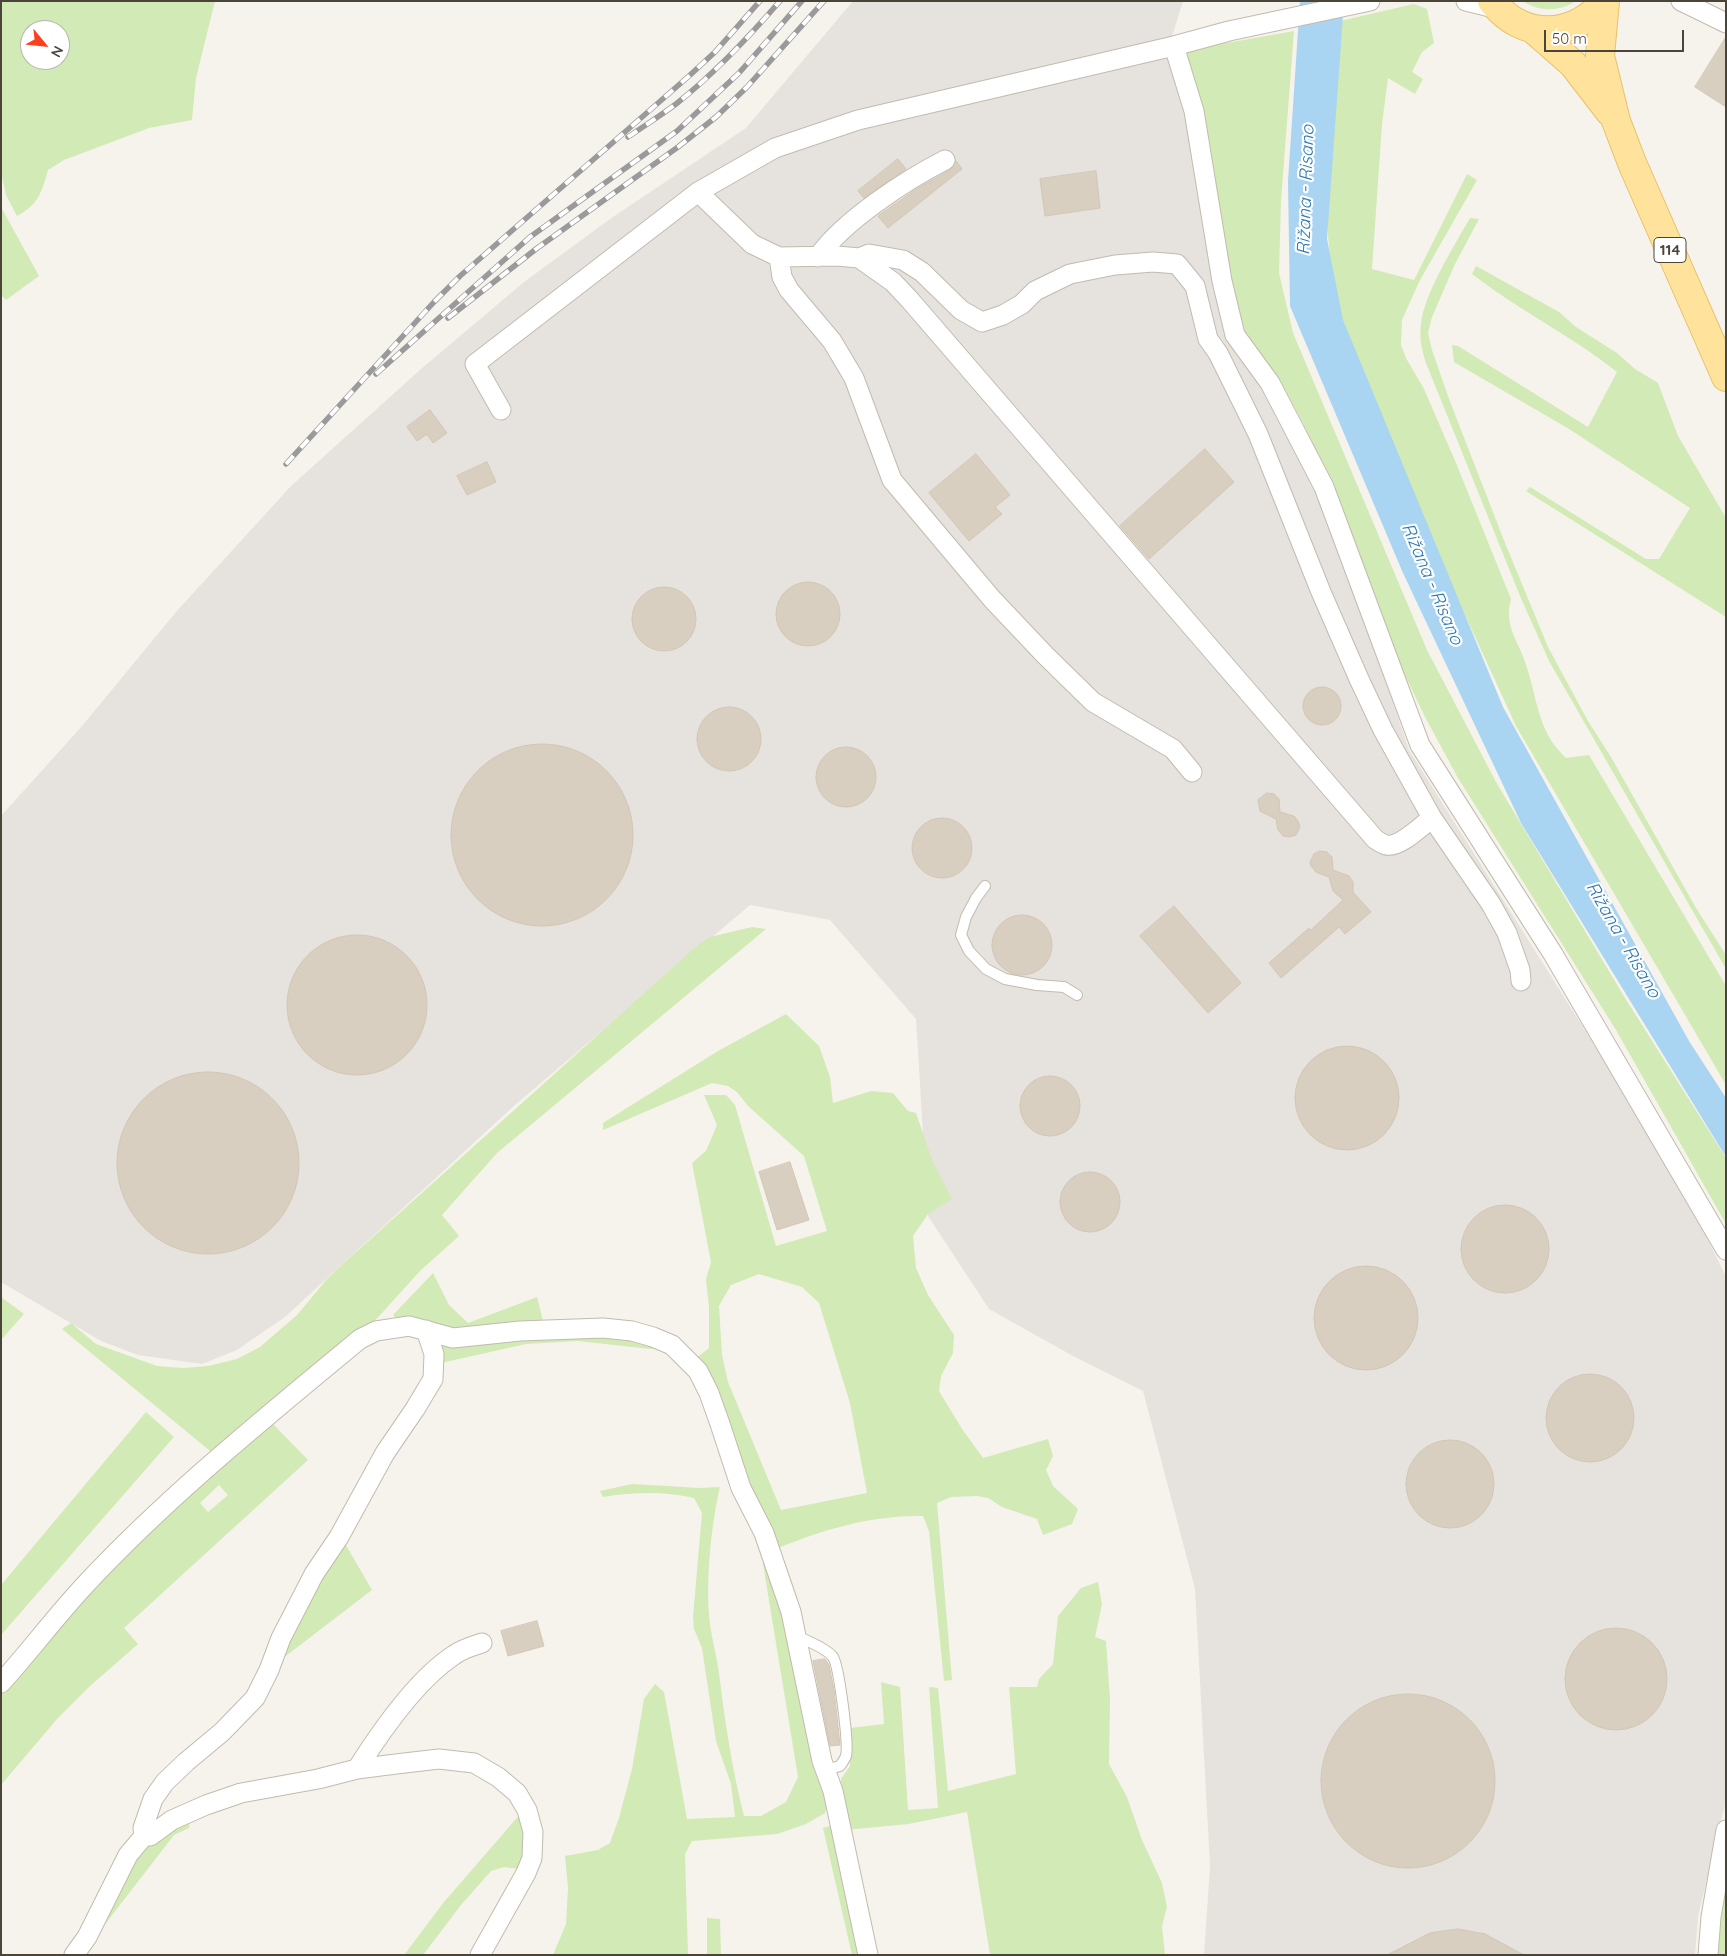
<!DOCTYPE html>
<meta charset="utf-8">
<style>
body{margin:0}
#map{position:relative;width:1727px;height:1956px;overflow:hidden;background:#f6f3ec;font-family:Quicksand,sans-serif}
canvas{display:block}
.frame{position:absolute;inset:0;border:2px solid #4b4439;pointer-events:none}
.north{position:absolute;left:20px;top:20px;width:50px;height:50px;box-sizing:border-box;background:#fff;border:1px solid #b7b4b0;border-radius:50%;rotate:118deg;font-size:14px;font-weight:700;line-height:20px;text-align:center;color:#4b4439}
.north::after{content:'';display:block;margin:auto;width:18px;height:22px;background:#fc3f1d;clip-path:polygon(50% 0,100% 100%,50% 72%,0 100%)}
.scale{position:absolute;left:1544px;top:30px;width:140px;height:22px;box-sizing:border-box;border:2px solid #4b4439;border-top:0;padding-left:6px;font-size:15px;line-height:18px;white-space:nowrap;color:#4b4439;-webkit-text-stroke:4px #fff;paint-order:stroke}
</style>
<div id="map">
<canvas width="1727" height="1956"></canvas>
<div class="frame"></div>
<div class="north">N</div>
<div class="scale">50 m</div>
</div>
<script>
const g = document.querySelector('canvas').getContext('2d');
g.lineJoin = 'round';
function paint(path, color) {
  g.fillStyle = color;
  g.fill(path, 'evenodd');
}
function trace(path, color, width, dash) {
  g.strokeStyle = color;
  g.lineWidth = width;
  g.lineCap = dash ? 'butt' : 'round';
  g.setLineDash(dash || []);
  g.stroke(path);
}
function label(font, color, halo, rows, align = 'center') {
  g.font = font + ' Quicksand,sans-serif';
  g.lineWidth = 4.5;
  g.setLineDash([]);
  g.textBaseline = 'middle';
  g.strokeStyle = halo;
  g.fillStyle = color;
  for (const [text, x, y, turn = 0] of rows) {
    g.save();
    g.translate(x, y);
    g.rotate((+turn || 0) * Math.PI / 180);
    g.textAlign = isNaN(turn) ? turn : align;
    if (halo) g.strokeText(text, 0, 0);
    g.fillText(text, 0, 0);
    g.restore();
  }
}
const industrial = new Path2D(`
 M 853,1 L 1183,1 L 1170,43 L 1230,335 L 1320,488 L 1409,750 L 1679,1180 L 1726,1277 L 1726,1801 L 1698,1916 L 1695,1955 L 1204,1955 L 1210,1866 L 1195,1589 L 1143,1391 L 1073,1356 L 989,1309 L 928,1216 L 916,1019 L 830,920 L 750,905 L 515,1105 L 285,1317 L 237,1350 L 202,1364 L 138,1355 L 101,1341 L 1,1282 L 1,816 L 82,726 L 176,612 L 291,486 L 421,369 L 524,282 L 610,219 L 746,128 Z`);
const green = new Path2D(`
 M 1,1 L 215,1 L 196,78 L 192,120 L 149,128 L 64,160 L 48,170 C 42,192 38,205 17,216 L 6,195 L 1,172 ZM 30,30 L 60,30 L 60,60 L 30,60 Z
 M 1523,1 L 1576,1 C 1560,12 1538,12 1523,1 Z
 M 1414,4 L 1427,9 L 1434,43 L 1422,52 L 1412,72 L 1423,79 L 1415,94 L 1388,78 L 1382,124 L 1372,269 L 1414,280 L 1467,174 L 1477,180 L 1419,282 L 1402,320 L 1401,345 L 1406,358 L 1424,389 L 1456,463 L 1511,599 C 1503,628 1520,642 1527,668 C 1538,702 1538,732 1566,758 L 1589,755 L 1726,986 L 1726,1085 L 1516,726 L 1376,421 L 1333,292 L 1324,190 L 1340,21 Z
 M 1294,31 L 1281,201 L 1279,273 L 1293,333 L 1427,650 L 1496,782 L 1625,998 L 1726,1158 L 1726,1224 L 1616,1030 L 1458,778 L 1424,715 L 1385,633 L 1328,479 L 1303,423 L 1277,375 L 1241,333 L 1218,217 L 1210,143 L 1204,113 L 1183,55 L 1198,48 Z
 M 1,207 L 39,276 L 6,300 L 1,295 Z
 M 1470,218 L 1479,219 L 1455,264 L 1432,317 L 1428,333 L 1432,350 L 1449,399 L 1503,538 L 1548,647 L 1588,721 L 1611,757 L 1696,908 L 1726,955 L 1726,969 L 1549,661 L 1520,596 L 1426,363 C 1422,350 1419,338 1421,324 C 1424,294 1454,246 1470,218 Z
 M 1476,266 L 1559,312 L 1576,327 L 1617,353 L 1635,369 L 1658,383 L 1678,436 L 1726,518 L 1726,617 L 1526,491 L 1530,487 L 1646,559 L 1659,559 L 1690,508 L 1569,429 L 1454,362 L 1452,345 L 1458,346 L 1588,427 L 1617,372 C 1572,336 1518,310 1472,274 Z
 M 752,927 L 766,929 L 497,1153 L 442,1215 L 459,1236 L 420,1271 L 371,1325 L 215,1455 L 62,1329 L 71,1323 L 96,1344 L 157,1366 L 183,1368 L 208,1366 L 237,1359 L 260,1347 L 297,1315 L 327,1279 L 345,1262 L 698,945 L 710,937 Z
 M 786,1014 L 819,1046 L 830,1077 L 833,1103 L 871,1091 L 893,1093 L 908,1111 L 916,1113 L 932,1160 L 952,1199 L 928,1214 L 913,1236 L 916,1268 L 928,1295 L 954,1335 L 953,1353 L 941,1376 L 939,1391 L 962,1429 L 983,1458 L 1048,1439 L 1053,1456 L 1046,1470 L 1053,1486 L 1078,1509 L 1072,1524 L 1043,1535 L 1037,1519 L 1002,1507 L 988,1498 L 977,1496 L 951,1497 L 937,1503 L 952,1680 L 944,1681 L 929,1531 L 923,1516 C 872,1515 825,1529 778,1548 L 695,1359 L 709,1348 L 709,1307 L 706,1279 L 711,1262 L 692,1163 L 706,1151 L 717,1125 L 704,1095 L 726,1095 L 735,1105 L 776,1246 L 827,1231 L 804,1156 L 748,1106 L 737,1092 L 728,1086 L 712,1083 L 603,1130 L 603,1123 L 718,1051 ZM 759,1274 L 802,1287 L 819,1303 L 850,1403 L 867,1493 L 781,1510 L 728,1382 L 722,1355 L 719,1306 L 731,1285 Z
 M 433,1273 L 449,1305 L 468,1323 L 537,1297 L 543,1321 L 462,1332 L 396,1319 L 393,1315 Z
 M 1,1297 L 24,1314 L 1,1340 Z
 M 618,1334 L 661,1346 L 650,1349 L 578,1341 L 526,1344 L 441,1363 L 435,1341 Z
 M 146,1412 L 174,1437 L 1,1635 L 1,1585 Z
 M 271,1422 L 308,1460 L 124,1628 L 138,1644 L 89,1687 L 57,1719 L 1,1785 L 1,1692 L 105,1574 L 192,1488 ZM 219,1485 L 228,1495 L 208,1512 L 200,1503 Z
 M 632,1484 L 700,1488 L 720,1487 C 711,1525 705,1585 710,1624 C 712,1641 717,1657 719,1673 C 725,1722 732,1769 744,1816 L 761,1816 L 786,1802 L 798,1777 L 763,1564 L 766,1552 L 780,1589 L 829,1801 L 825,1813 L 806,1824 L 777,1834 L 692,1841 L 685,1854 L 688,1955 L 553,1955 L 566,1924 L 568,1888 L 565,1856 L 598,1850 L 610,1843 L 619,1818 L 632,1769 L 644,1699 L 655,1684 L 664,1692 L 687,1819 L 735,1817 L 731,1784 L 716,1741 L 702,1648 L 694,1629 L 693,1617 L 702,1513 L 694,1498 C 665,1491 633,1492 603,1497 L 600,1491 Z
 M 343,1540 L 372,1590 L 278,1662 L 294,1625 Z
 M 1098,1582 L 1102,1604 L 1095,1637 L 1106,1641 L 1110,1699 L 1109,1764 L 1127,1797 L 1142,1840 L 1162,1883 L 1167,1907 L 1162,1926 L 1165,1955 L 990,1955 L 967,1812 L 909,1824 L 845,1830 L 841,1779 L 850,1766 L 850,1728 L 884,1724 L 881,1682 L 900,1687 L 908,1810 L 938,1808 L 929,1687 L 938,1688 L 948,1791 L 1016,1774 L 1009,1687 L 1037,1687 L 1039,1679 L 1053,1664 L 1058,1616 L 1081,1588 Z
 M 522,1812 L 529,1839 L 519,1869 L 504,1867 L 491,1871 L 461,1905 L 423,1955 L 404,1955 L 444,1902 Z
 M 190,1820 L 189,1828 L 174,1835 L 106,1923 L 99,1922 L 139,1850 Z
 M 833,1825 L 863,1955 L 852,1955 L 823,1828 Z
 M 1726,1866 L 1726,1955 L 1714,1955 Z
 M 707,1918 L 720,1919 L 721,1955 L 707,1955 Z`);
const water = new Path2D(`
 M 1300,1 L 1344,1 L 1327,239 L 1343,320 L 1503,707 L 1689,1041 L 1726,1098 L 1726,1157 L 1521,823 L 1403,573 L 1290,306 L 1288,181 Z`);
const building = new Path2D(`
 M 1726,37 L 1726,107 L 1695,87 Z
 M 898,159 L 906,169 L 864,198 L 858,191 Z
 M 956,161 L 962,169 L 888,228 L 878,216 L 918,188 L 950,170 Z
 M 1096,171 L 1100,208 L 1045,216 L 1040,179 Z
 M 430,410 L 447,433 L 433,443 L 427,434 L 417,441 L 407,427 Z
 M 1205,449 L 1234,482 L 1149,559 L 1120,526 Z
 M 976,454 L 1010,495 L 995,507 L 1002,514 L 969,541 L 929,493 Z
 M 487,462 L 496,482 L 467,495 L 457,476 Z
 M776 614a32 32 0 1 1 64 0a32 32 0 1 1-64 0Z
 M632 619a32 32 0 1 1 64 0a32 32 0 1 1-64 0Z
 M1303 706a19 19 0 1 1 38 0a19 19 0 1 1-38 0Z
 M697 739a32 32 0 1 1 64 0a32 32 0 1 1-64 0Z
 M451 835a91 91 0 1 1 182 0a91 91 0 1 1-182 0Z
 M816 777a30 30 0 1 1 60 0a30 30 0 1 1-60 0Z
 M 1267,793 L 1274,794 L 1279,799 L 1280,812 L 1294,816 L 1298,821 L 1300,827 L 1296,835 L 1290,837 L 1283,836 L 1278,830 L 1276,819 L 1260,811 L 1258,800 Z
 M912 848a30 30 0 1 1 60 0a30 30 0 1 1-60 0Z
 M 1320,851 L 1327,852 L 1332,857 L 1333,870 L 1349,876 L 1353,882 L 1353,892 L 1371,912 L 1345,934 L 1339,927 L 1281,978 L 1269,963 L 1309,928 L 1311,930 L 1343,900 L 1333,891 L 1329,877 L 1316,872 L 1311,866 L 1310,862 L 1314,854 Z
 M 1174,906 L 1241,983 L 1208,1013 L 1140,936 Z
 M992 945a30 30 0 1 1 60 0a30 30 0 1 1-60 0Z
 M287 1005a70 70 0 1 1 140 0a70 70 0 1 1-140 0Z
 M1295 1098a52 52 0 1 1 104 0a52 52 0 1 1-104 0Z
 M117 1163a91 91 0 1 1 182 0a91 91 0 1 1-182 0Z
 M1020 1106a30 30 0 1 1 60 0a30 30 0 1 1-60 0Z
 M 790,1162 L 809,1220 L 777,1230 L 759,1172 Z
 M1060 1202a30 30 0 1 1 60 0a30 30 0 1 1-60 0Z
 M1461 1249a44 44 0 1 1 88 0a44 44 0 1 1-88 0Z
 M1314 1318a52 52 0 1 1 104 0a52 52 0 1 1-104 0Z
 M1546 1418a44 44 0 1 1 88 0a44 44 0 1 1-88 0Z
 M1406 1484a44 44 0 1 1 88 0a44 44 0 1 1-88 0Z
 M 537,1621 L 544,1646 L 508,1656 L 501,1631 Z
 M1565 1679a51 51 0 1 1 102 0a51 51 0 1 1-102 0Z
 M 825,1659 L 829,1665 L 834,1690 L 840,1745 L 830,1746 L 813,1661 Z
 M1321 1781a87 87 0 1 1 174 0a87 87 0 1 1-174 0Z
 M 1458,1929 L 1485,1934 L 1524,1955 L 1387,1955 L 1430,1933 Z`);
const service = new Path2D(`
 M 985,886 L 976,898 L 966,917 L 961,935 L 969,951 L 986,969 L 1005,979 L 1037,985 L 1064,987 L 1077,995
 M 796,1636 C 806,1640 826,1648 833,1657 C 839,1666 849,1744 846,1756 C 845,1759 842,1763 840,1766 L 825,1770`);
const minor = new Path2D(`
 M 1466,1 L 1498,9
 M 1681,1 L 1726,23
 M 1174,46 L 1194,111 L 1222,281 L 1235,335 L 1270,383 L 1324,487 L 1420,745 L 1553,954 L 1726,1250
 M 698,192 L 752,244 L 779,257 L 837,256 L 859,258 L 869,254 L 903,260 L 922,272 L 961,310 L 982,322 L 1003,315 L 1022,304 L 1035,291 L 1070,274 L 1115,265 L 1153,262 L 1177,264 L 1195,286 L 1208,339 L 1218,353 L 1258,434 L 1321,592 L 1359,679 L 1383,730 L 1432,818 L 1491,904 L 1507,933 L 1520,970 L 1521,981
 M 779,257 L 782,277 L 789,290 L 832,341 L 854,378 L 892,480 L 992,599 L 1045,655 L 1093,702 L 1173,749 L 1192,772
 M 818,257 C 843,221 906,180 945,160
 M 859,258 L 893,282 L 909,299 L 1375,839 C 1378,841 1382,844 1386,845 C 1400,848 1421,826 1432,818
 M 501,410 L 475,364 L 698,192 L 775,148 L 858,120 L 1174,46 L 1229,31 L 1370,1
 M 1,1683 C 30,1651 56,1616 85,1585 C 169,1495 266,1417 360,1339 L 376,1331 L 409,1326 L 453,1338 L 520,1331 L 603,1328 L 632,1331 L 653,1337 L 672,1345 L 698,1371 L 709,1393 L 720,1424 L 741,1488 L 764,1533 L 791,1612 L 822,1761 L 833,1791 L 868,1955
 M 357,1769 C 381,1731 416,1680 454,1655 C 462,1649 473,1646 482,1643
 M 144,1836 L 143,1828 L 153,1799 L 165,1782 L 186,1762 L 222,1732 L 255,1698 L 269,1670 L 281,1638 L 314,1574 L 339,1537 L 385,1453 L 415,1409 L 433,1379 L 434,1354 L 426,1330
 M 74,1955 L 87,1937 L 128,1855 L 144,1836 L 150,1836 L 172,1820 L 206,1805 L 241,1793 L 318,1779 L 357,1769 L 396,1764 L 439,1759 L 474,1763 L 498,1777 L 517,1793 L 527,1810 L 533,1832 L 532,1858 L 526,1873 L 480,1955
 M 1708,1955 L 1711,1917 L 1726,1830`);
const primary = new Path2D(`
 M 1492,1 C 1523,41 1573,39 1605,1
 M 1605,1 L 1600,56 L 1616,121 L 1632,163 L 1726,377
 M 1533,29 L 1573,64 L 1610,112`);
const rail = new Path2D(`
 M 628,137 C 644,126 660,116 676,104 C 714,74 748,38 780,1
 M 448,318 L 536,249 L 678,147 L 716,117 L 747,87 L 824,1
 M 376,374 L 530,237 L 677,131 L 739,73 L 802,1
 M 286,464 L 434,302 L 460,276 L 689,76 L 715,52 L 760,1`);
const shields = [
 [1670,250,32]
];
const shieldNames = [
 ["114",1670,250]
];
const waterNames = [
 ["Rižana - Risano",1306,190,-88],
 ["Rižana - Risano",1432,584,67],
 ["Rižana - Risano",1623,940,60]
];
paint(industrial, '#e6e2dd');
paint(green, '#d2eab5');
paint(water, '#a9d4f2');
paint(building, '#d8cfc1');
trace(building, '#d3c7b4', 1);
trace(service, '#c2bbae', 12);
trace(minor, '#c2bbae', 21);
trace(primary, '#e6c16a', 30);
trace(service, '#fff', 10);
trace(minor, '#fff', 19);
trace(primary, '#ffe39c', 28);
trace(rail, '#9a9a9a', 5.5);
trace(rail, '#fff', 4, [11]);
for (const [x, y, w] of shields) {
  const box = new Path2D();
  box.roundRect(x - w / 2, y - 12.5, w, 25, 4);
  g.fillStyle = '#fff';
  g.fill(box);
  trace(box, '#4b4439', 1);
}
label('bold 15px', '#4b4439', null, shieldNames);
label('italic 18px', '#2e7ab2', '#fff', waterNames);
</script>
